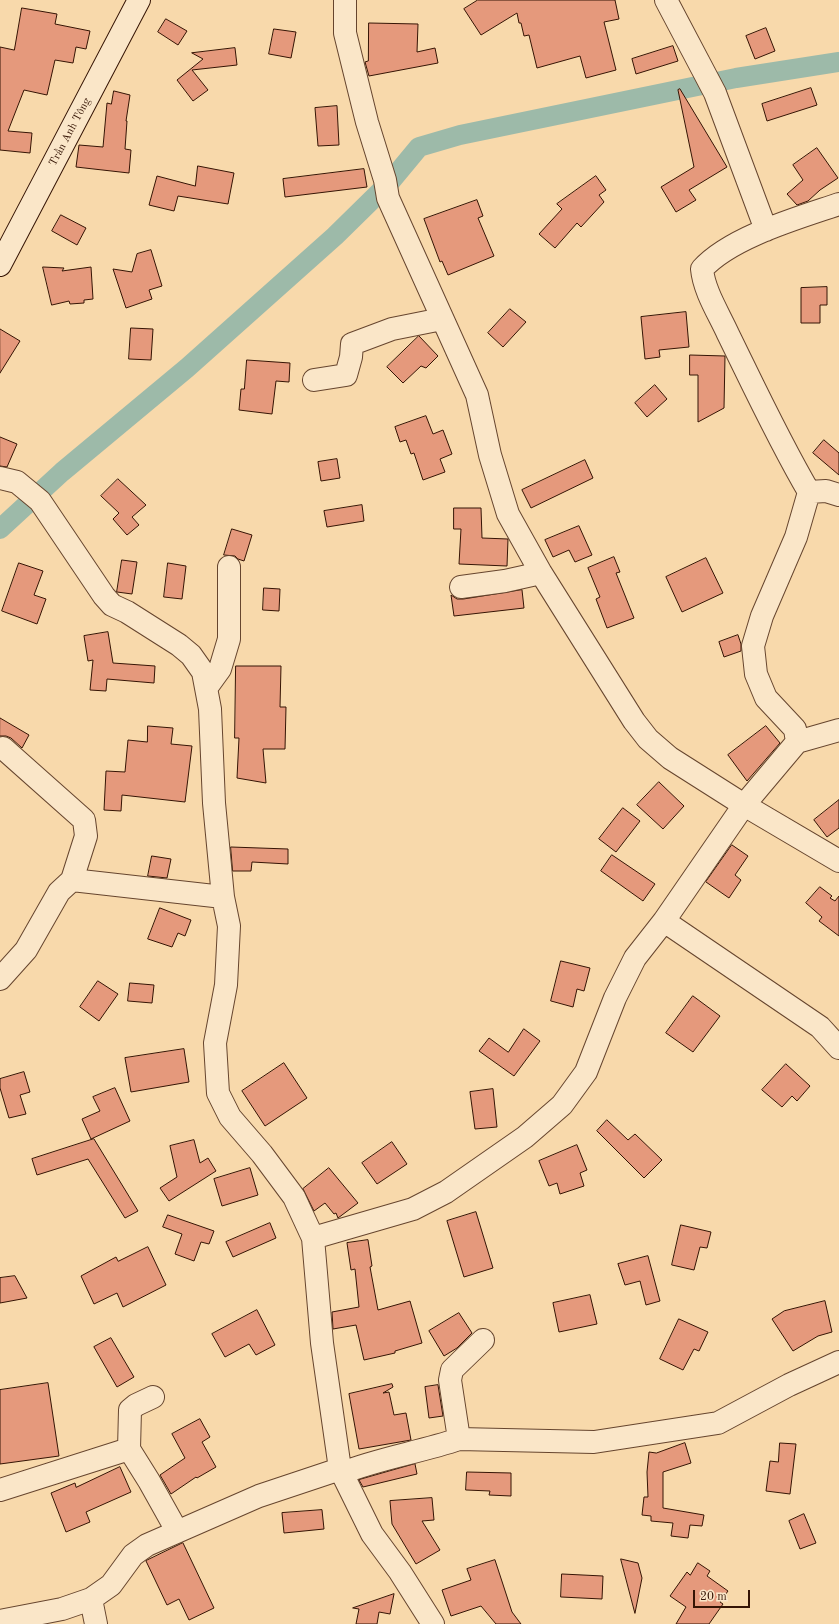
<!DOCTYPE html>
<meta charset="utf-8">
<style>
body{margin:0}
#map{position:relative;width:839px;height:1624px;overflow:hidden;background:#f8d9ab;font-family:"Old Standard TT",serif}
canvas{display:block}
.scale{position:absolute;left:693px;top:1590px;width:57px;height:18px;box-sizing:border-box;border:2px solid #351404;border-top:0;padding-left:5px;font-size:12px;line-height:14px;white-space:nowrap;color:#351404;-webkit-text-stroke:3px #fae6c8;paint-order:stroke}
</style>
<div id="map">
<canvas width="839" height="1624"></canvas>
<div class="scale">20 m</div>
</div>
<script>
const g = document.querySelector('canvas').getContext('2d');
g.lineJoin = 'round';
function trace(path, color, width, dash) {
  g.strokeStyle = color;
  g.lineWidth = width;
  g.lineCap = dash ? 'butt' : 'round';
  g.setLineDash(dash || []);
  g.stroke(path);
}
function paint(path, color) {
  g.fillStyle = color;
  g.fill(path, 'evenodd');
}
function label(font, color, halo, rows, align = 'center') {
  g.font = font + ' "Old Standard TT",serif';
  g.lineWidth = 4;
  g.setLineDash([]);
  g.textBaseline = 'middle';
  g.strokeStyle = halo;
  g.fillStyle = color;
  for (const [text, x, y, turn = 0] of rows) {
    g.save();
    g.translate(x, y);
    g.rotate((+turn || 0) * Math.PI / 180);
    g.textAlign = isNaN(turn) ? turn : align;
    if (halo) g.strokeText(text, 0, 0);
    g.fillText(text, 0, 0);
    g.restore();
  }
}
const canal = new Path2D(`
 M 0,529 L 62,472 L 187,368 L 335,236 L 390,182 L 419,147 L 460,135 L 736,78 L 839,62`);
const building = new Path2D(`
 M 478,0 L 615,0 L 619,19 L 604,22 L 616,70 L 586,78 L 580,56 L 537,68 L 529,35 L 524,36 L 521,23 L 519,23 L 517,13 L 481,35 L 464,9 Z
 M 22,8 L 57,14 L 55,24 L 90,31 L 86,49 L 76,47 L 73,63 L 55,60 L 47,95 L 24,90 L 8,131 L 32,133 L 30,153 L 0,150 L 0,47 L 14,50 Z
 M 166,19 L 187,31 L 178,45 L 158,32 Z
 M 369,23 L 418,24 L 417,52 L 435,48 L 438,63 L 369,76 L 365,62 L 368,61 Z
 M 766,28 L 775,51 L 755,59 L 746,36 Z
 M 274,29 L 296,32 L 291,58 L 269,54 Z
 M 673,46 L 678,61 L 636,74 L 632,59 Z
 M 235,48 L 237,65 L 192,70 L 208,90 L 193,101 L 177,80 L 203,59 L 192,53 Z
 M 811,88 L 817,105 L 767,121 L 762,104 Z
 M 680,89 L 727,167 L 689,190 L 696,200 L 676,212 L 661,187 L 694,167 L 678,90 Z
 M 114,91 L 130,95 L 126,121 L 127,121 L 125,149 L 131,150 L 129,173 L 76,167 L 79,145 L 103,147 L 107,103 L 111,104 Z
 M 337,106 L 339,145 L 318,146 L 315,108 Z
 M 817,148 L 838,178 L 820,190 L 808,201 L 797,205 L 787,194 L 803,180 L 793,165 Z
 M 198,166 L 234,173 L 228,204 L 178,196 L 174,211 L 149,205 L 157,176 L 195,186 Z
 M 364,169 L 367,187 L 285,197 L 283,179 Z
 M 596,176 L 606,190 L 599,195 L 604,202 L 581,227 L 577,223 L 555,248 L 539,234 L 562,209 L 557,204 Z
 M 477,200 L 483,216 L 478,218 L 494,256 L 448,275 L 442,261 L 440,262 L 424,219 Z
 M 61,215 L 86,228 L 77,245 L 52,231 Z
 M 151,250 L 162,286 L 149,290 L 152,299 L 126,308 L 113,269 L 132,272 L 137,254 Z
 M 43,267 L 64,268 L 62,271 L 91,267 L 93,299 L 84,300 L 84,303 L 70,304 L 69,301 L 52,305 Z
 M 827,287 L 827,305 L 820,305 L 820,323 L 801,323 L 801,288 Z
 M 510,309 L 526,322 L 503,347 L 488,333 Z
 M 686,312 L 689,347 L 659,350 L 660,357 L 645,359 L 641,317 Z
 M 131,328 L 153,329 L 151,360 L 129,359 Z
 M 0,329 L 20,341 L 0,373 Z
 M 419,336 L 438,356 L 426,368 L 421,366 L 403,383 L 387,367 Z
 M 690,355 L 725,356 L 724,408 L 698,422 L 698,375 L 690,375 Z
 M 247,360 L 290,363 L 289,382 L 276,381 L 272,414 L 239,410 L 241,389 L 244,389 Z
 M 655,385 L 667,399 L 647,417 L 635,403 Z
 M 426,416 L 433,434 L 443,430 L 452,454 L 440,459 L 445,472 L 423,480 L 414,453 L 411,454 L 406,440 L 400,442 L 395,427 Z
 M 0,437 L 17,444 L 7,467 L 0,466 Z
 M 824,440 L 839,453 L 839,475 L 813,453 Z
 M 337,459 L 340,478 L 321,481 L 318,462 Z
 M 585,460 L 593,478 L 531,508 L 522,490 Z
 M 118,479 L 146,505 L 132,517 L 139,525 L 127,535 L 113,519 L 119,513 L 101,496 Z
 M 362,505 L 364,521 L 327,527 L 324,511 Z
 M 454,508 L 481,508 L 482,538 L 508,539 L 507,566 L 459,564 L 461,529 L 454,529 Z
 M 579,526 L 592,555 L 575,562 L 569,550 L 553,557 L 545,540 Z
 M 232,529 L 252,535 L 244,561 L 238,559 L 235,556 L 224,555 Z
 M 614,557 L 620,572 L 616,573 L 634,618 L 607,628 L 596,599 L 600,597 L 588,568 Z
 M 706,558 L 723,593 L 682,612 L 666,577 Z
 M 122,560 L 137,562 L 132,594 L 117,592 Z
 M 19,563 L 43,571 L 34,595 L 46,599 L 37,624 L 2,611 Z
 M 168,563 L 186,566 L 182,599 L 164,597 Z
 M 264,588 L 280,589 L 279,611 L 263,610 Z
 M 522,590 L 524,608 L 454,616 L 451,595 L 457,599 L 463,599 Z
 M 108,632 L 113,663 L 155,666 L 154,683 L 107,679 L 106,691 L 90,690 L 93,660 L 88,661 L 84,636 Z
 M 738,635 L 741,644 L 741,651 L 724,657 L 719,642 Z
 M 236,666 L 281,666 L 280,707 L 286,707 L 285,749 L 263,749 L 266,783 L 237,778 L 239,738 L 235,738 Z
 M 0,718 L 29,735 L 22,748 L 11,738 L 6,736 L 0,736 Z
 M 148,726 L 173,728 L 171,744 L 192,746 L 185,802 L 122,795 L 121,811 L 104,810 L 106,771 L 125,772 L 128,740 L 147,742 Z
 M 766,726 L 780,743 L 747,781 L 728,755 Z
 M 659,782 L 684,806 L 663,829 L 637,805 Z
 M 839,800 L 839,828 L 827,837 L 814,820 Z
 M 623,808 L 640,821 L 616,852 L 599,839 Z
 M 732,845 L 748,856 L 735,875 L 741,880 L 729,898 L 706,882 Z
 M 231,847 L 288,849 L 288,864 L 252,862 L 251,871 L 233,871 Z
 M 612,855 L 655,884 L 643,901 L 601,871 Z
 M 152,856 L 171,859 L 167,878 L 148,876 Z
 M 820,887 L 832,896 L 830,898 L 835,901 L 839,896 L 839,936 L 819,921 L 822,917 L 806,903 Z
 M 160,908 L 191,920 L 185,936 L 178,933 L 172,947 L 148,939 Z
 M 561,961 L 590,968 L 584,991 L 577,989 L 573,1007 L 551,1001 Z
 M 98,981 L 118,994 L 99,1021 L 80,1007 Z
 M 130,983 L 154,985 L 152,1003 L 128,1001 Z
 M 693,996 L 720,1016 L 693,1052 L 666,1033 Z
 M 524,1029 L 540,1041 L 514,1076 L 479,1051 L 489,1038 L 508,1052 Z
 M 184,1049 L 189,1082 L 131,1092 L 125,1058 Z
 M 284,1063 L 307,1098 L 265,1126 L 242,1091 Z
 M 786,1064 L 810,1086 L 797,1101 L 792,1096 L 782,1107 L 762,1090 Z
 M 24,1072 L 30,1092 L 20,1095 L 26,1114 L 9,1118 L 0,1088 L 0,1079 Z
 M 115,1088 L 130,1121 L 91,1139 L 82,1119 L 100,1111 L 93,1097 Z
 M 493,1089 L 497,1127 L 475,1129 L 470,1092 Z
 M 607,1120 L 628,1140 L 635,1134 L 662,1160 L 644,1178 L 597,1131 Z
 M 94,1139 L 138,1211 L 125,1218 L 88,1159 L 37,1175 L 32,1159 Z
 M 194,1140 L 200,1163 L 208,1158 L 216,1171 L 169,1201 L 160,1188 L 177,1177 L 170,1146 Z
 M 392,1142 L 407,1164 L 377,1184 L 362,1163 Z
 M 577,1145 L 587,1170 L 580,1173 L 584,1186 L 560,1194 L 557,1183 L 549,1186 L 539,1161 Z
 M 250,1168 L 258,1195 L 222,1206 L 214,1179 Z
 M 329,1168 L 358,1203 L 338,1218 L 336,1213 L 334,1214 L 325,1203 L 314,1211 L 303,1189 Z
 M 476,1212 L 493,1268 L 464,1277 L 447,1221 Z
 M 168,1215 L 214,1231 L 209,1244 L 201,1242 L 194,1261 L 175,1254 L 182,1234 L 163,1227 Z
 M 270,1223 L 276,1238 L 233,1257 L 226,1242 Z
 M 681,1225 L 711,1232 L 707,1248 L 700,1247 L 694,1270 L 672,1265 Z
 M 368,1240 L 372,1266 L 370,1267 L 378,1310 L 410,1301 L 422,1343 L 395,1351 L 395,1353 L 364,1360 L 356,1325 L 333,1329 L 332,1312 L 359,1307 L 355,1269 L 351,1270 L 347,1243 Z
 M 148,1247 L 166,1285 L 123,1307 L 117,1293 L 94,1304 L 81,1276 L 116,1257 L 118,1261 Z
 M 648,1256 L 660,1301 L 646,1305 L 640,1281 L 625,1285 L 618,1264 Z
 M 15,1276 L 27,1298 L 0,1303 L 0,1278 Z
 M 590,1295 L 597,1324 L 559,1332 L 553,1303 Z
 M 825,1301 L 832,1332 L 818,1336 L 793,1351 L 772,1319 L 784,1311 Z
 M 257,1310 L 275,1345 L 256,1355 L 249,1344 L 225,1357 L 212,1334 Z
 M 459,1313 L 472,1333 L 457,1348 L 444,1356 L 429,1331 Z
 M 679,1319 L 708,1332 L 699,1351 L 694,1349 L 683,1370 L 660,1359 Z
 M 111,1338 L 134,1377 L 117,1387 L 94,1347 Z
 M 48,1383 L 59,1456 L 0,1464 L 0,1390 Z
 M 392,1384 L 393,1387 L 383,1393 L 389,1392 L 394,1415 L 406,1413 L 411,1440 L 359,1449 L 349,1394 Z
 M 438,1385 L 443,1416 L 429,1418 L 425,1387 Z
 M 200,1419 L 210,1437 L 202,1442 L 216,1467 L 197,1478 L 196,1477 L 171,1494 L 160,1475 L 185,1458 L 172,1434 Z
 M 685,1443 L 691,1463 L 663,1472 L 663,1508 L 704,1515 L 702,1526 L 690,1525 L 688,1538 L 671,1536 L 673,1523 L 651,1521 L 651,1516 L 642,1515 L 644,1497 L 648,1497 L 647,1472 L 649,1452 L 656,1453 Z
 M 780,1443 L 796,1444 L 790,1494 L 766,1491 L 770,1461 L 778,1462 Z
 M 415,1464 L 417,1474 L 363,1487 L 359,1480 Z
 M 120,1467 L 131,1492 L 86,1512 L 90,1522 L 66,1532 L 51,1493 L 75,1483 L 76,1487 Z
 M 467,1472 L 511,1473 L 511,1496 L 489,1495 L 490,1491 L 466,1490 Z
 M 432,1498 L 434,1520 L 422,1521 L 440,1550 L 416,1564 L 392,1524 L 390,1501 Z
 M 322,1510 L 324,1529 L 284,1533 L 282,1513 Z
 M 804,1514 L 816,1543 L 800,1549 L 789,1521 Z
 M 183,1543 L 214,1608 L 189,1620 L 179,1599 L 167,1605 L 146,1561 Z
 M 621,1559 L 638,1563 L 642,1578 L 635,1613 Z
 M 495,1560 L 512,1612 L 521,1624 L 496,1624 L 481,1606 L 451,1616 L 442,1590 L 471,1580 L 467,1569 Z
 M 698,1563 L 710,1571 L 707,1576 L 728,1591 L 720,1602 L 723,1604 L 709,1624 L 676,1624 L 686,1607 L 670,1596 L 687,1572 L 690,1575 Z
 M 562,1574 L 603,1576 L 602,1599 L 561,1597 Z
 M 394,1594 L 390,1614 L 379,1612 L 377,1624 L 356,1624 L 359,1609 L 353,1608 Z`);
const street = new Path2D(`
 M 345,0 L 345,33 L 367,122 L 385,180 L 388,198 L 477,395 L 490,455 L 508,514 L 541,573 L 634,721 L 648,739 L 670,758 L 744,805 L 839,861
 M 666,0 L 715,93 L 766,230
 M 314,380 L 346,375 L 351,357 L 352,344 L 392,329 L 442,319
 M 0,478 L 17,482 L 40,501 L 104,596 L 112,605 L 127,612 L 179,645 L 191,655 L 203,672 L 210,709 L 214,803 L 223,897 L 229,926 L 226,985 L 215,1043 L 218,1093 L 230,1117 L 262,1154 L 294,1197 L 313,1238 L 322,1343 L 340,1469 L 372,1534 L 400,1572 L 433,1624
 M 809,492 L 826,491 L 839,495
 M 461,587 L 505,581 L 541,573
 M 207,687 L 220,669 L 229,639 L 229,567
 M 797,742 L 839,730
 M 3,748 L 84,820 L 86,836 L 72,880
 M 664,921 L 820,1027 L 839,1048
 M 0,979 L 26,950 L 59,892 L 72,880 L 223,897
 M 313,1238 L 413,1209 L 446,1192 L 525,1137 L 562,1105 L 586,1072 L 615,998 L 635,958 L 664,921 L 744,805 L 797,742 L 795,729 L 766,698 L 756,674 L 753,646 L 762,616 L 796,537 L 809,492 C 779,441 754,387 728,334 C 719,314 704,291 702,269 C 731,237 798,218 839,204
 M 459,1439 L 450,1380 L 452,1370 L 483,1340
 M 129,1449 L 130,1410 L 136,1405 L 153,1397
 M 342,1473 C 380,1458 421,1452 459,1439 L 594,1442 L 718,1423 L 789,1385 L 839,1362
 M 0,1490 L 129,1449 L 149,1481 L 177,1531
 M 91,1599 L 96,1624
 M 0,1621 L 62,1609 L 91,1599 L 111,1585 L 133,1555 L 147,1545 L 259,1496 L 340,1469`);
const secondary = new Path2D(`
 M 0,265 L 139,0`);
const streetNames = [
 ["Trần Anh Tông",70,132,-62]
];
trace(canal, '#9dbaa9', 20);
paint(building, '#e5997c');
trace(building, '#351404', 1);
trace(street, '#66452e', 24);
trace(secondary, '#351404', 24);
trace(street, '#fae6c8', 22);
trace(secondary, '#fae6c8', 22);
label('11px', '#351404', '#fae6c8', streetNames);
</script>
